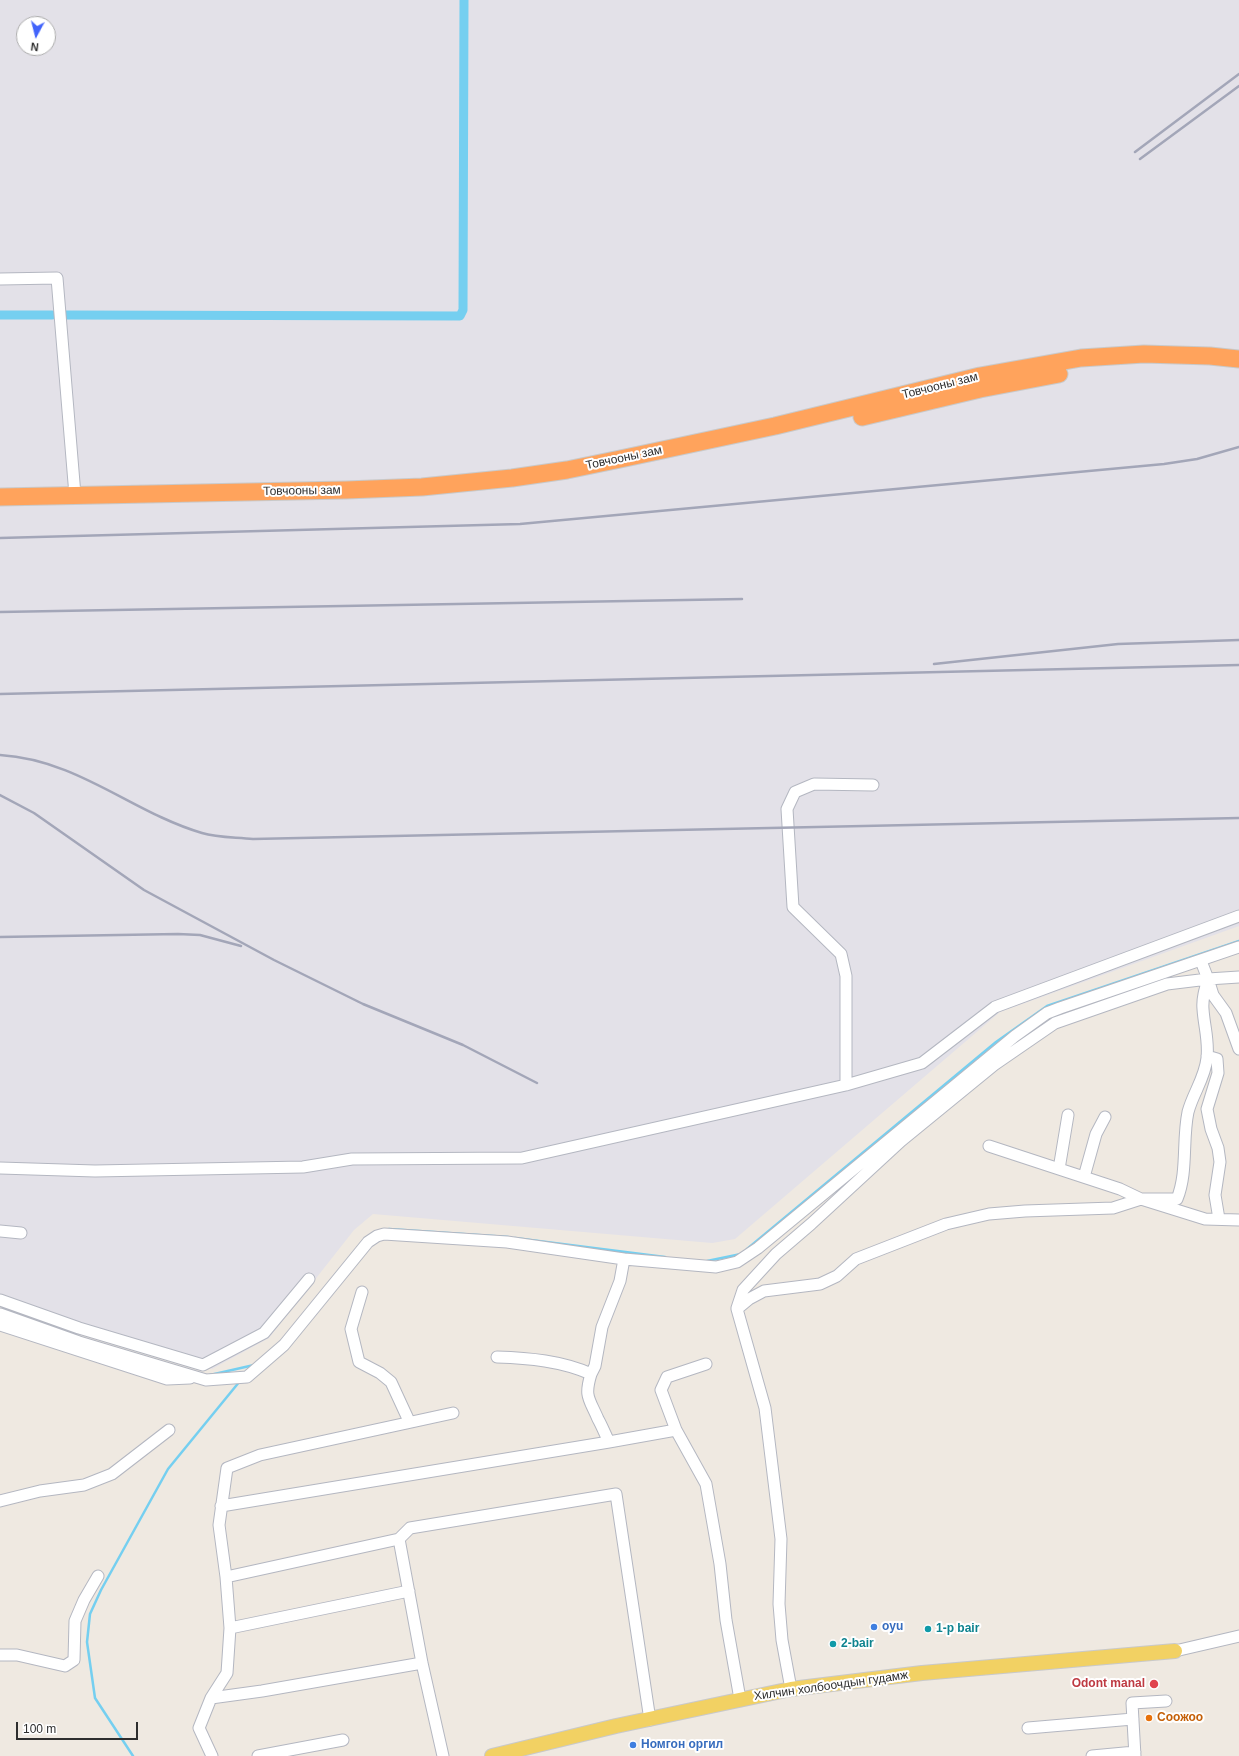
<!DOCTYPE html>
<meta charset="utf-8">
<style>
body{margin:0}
#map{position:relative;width:1239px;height:1756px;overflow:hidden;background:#efe9e1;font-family:Arial,sans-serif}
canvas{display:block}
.north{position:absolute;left:16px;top:16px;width:40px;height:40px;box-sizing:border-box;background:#fff;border:1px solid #ababab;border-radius:50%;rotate:187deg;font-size:11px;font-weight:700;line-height:16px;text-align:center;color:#2e2e2e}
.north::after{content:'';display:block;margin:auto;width:14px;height:18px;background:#4264fb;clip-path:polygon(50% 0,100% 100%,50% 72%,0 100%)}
.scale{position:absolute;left:16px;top:1722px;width:122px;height:18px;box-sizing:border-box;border:2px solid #2e2e2e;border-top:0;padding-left:5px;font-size:12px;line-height:14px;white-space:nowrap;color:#2e2e2e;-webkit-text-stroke:3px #fff;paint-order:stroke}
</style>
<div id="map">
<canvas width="1239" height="1756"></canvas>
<div class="north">N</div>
<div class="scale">100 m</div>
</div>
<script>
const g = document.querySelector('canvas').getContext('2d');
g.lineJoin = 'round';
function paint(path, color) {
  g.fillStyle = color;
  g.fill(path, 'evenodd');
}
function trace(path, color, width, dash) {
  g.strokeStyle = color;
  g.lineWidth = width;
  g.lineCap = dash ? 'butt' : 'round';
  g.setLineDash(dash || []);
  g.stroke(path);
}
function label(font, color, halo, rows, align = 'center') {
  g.font = font + ' Arial,sans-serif';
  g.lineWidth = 4;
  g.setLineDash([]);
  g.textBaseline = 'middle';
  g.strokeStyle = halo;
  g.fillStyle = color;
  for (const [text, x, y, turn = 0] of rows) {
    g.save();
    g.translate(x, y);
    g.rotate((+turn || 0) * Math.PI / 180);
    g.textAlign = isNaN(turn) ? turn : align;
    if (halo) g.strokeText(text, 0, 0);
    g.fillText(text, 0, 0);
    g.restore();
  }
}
const industrial = new Path2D(`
 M 0,0 L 1239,0 L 1239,926 L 1000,1012 L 735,1239 L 712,1243 L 373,1214 L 354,1230 L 269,1338 L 212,1369 L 0,1302 ZM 24,24 L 48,24 L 48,48 L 24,48 Z`);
const stream = new Path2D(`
 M 389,1229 L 508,1237
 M 515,1238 L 665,1257
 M 747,1249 L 996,1042 L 1047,1006 L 1239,941
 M 707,1261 L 741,1254
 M 210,1375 L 254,1365
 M 133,1756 L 95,1698 L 87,1642 L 90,1614 L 101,1590 L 168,1469 L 240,1381`);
const canal = new Path2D(`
 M 0,315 L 52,315
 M 65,315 L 460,316 L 463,310 L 464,0`);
const minor = new Path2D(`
 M 0,279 L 57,278 L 75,495
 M 1201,961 L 1208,979 L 1239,977
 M 1208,979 L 1213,995 L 1226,1013 L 1239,1049
 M 1207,1056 L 1217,1059 L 1218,1073 L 1207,1109 L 1211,1129 L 1218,1148 L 1220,1162 L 1215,1195 L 1219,1219
 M 846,1085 L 846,976 L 841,954 L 793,907 L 787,809 L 795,792 L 814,784 L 873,785
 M 989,1146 L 1120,1189 L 1141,1199 L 1177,1199 C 1188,1172 1182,1141 1188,1112 C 1193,1093 1205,1078 1207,1058 C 1209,1040 1204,1026 1203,1009 C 1202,999 1205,989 1208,979
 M 0,1168 L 95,1171 L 303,1167 L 352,1159 L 522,1158 L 846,1085 L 922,1063 L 995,1007 L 1239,916
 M 1059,1169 L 1068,1115
 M 1084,1177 L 1096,1134 L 1105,1117
 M 0,1231 L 21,1233
 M 362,1292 L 351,1329 L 359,1362 L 380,1373 L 391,1382 L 409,1421
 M 0,1300 L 79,1328 L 203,1365 L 264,1333 L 309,1279
 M 737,1308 L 743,1290 L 776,1254 L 811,1224 L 901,1141 L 994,1065 L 1055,1023 L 1167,984 L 1208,979
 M 0,1314 L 79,1342 L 206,1380 L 247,1377 L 284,1345 L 368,1242 L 377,1236 L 384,1234 L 507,1242 L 624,1259 L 716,1267 L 737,1262 L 758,1248 L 1015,1036 L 1047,1013 L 1060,1008 L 1239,947
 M 0,1325 L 167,1379 L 190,1378
 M 497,1357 C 529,1358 562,1361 591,1374 C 584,1397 589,1398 598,1419 C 602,1426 605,1434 609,1442
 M 706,1364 L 667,1377 L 661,1390 L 676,1430 L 706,1484 L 720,1564 L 726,1620 L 740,1699
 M 591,1374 L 595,1366 L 602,1327 L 620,1281 L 624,1259
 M 0,1501 L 40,1491 L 84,1485 L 112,1474 L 169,1430
 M 221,1506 L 609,1442 L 676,1430
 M 399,1539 L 422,1663 L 443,1756
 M 226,1577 L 399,1539 L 410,1528 L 616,1494 L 650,1720
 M 230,1628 L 409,1591
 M 1175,1651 L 1239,1636
 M 0,1655 L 17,1655 L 65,1666 L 74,1660 L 75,1621 L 84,1600 L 98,1576
 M 791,1689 L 782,1640 L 779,1604 L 781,1539 L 765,1408 L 737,1309 L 749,1299 L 764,1291 L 820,1284 L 837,1276 L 856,1259 L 946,1224 L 989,1214 L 1025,1211 L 1113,1208 L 1141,1199 L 1205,1219 L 1239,1220
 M 211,1698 L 262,1691 L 422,1663
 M 1028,1728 L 1133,1719
 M 212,1756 L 199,1728 L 211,1698 L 227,1673 L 230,1628 L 226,1577 L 219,1525 L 227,1468 L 260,1455 L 453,1413
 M 258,1756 L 343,1740
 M 1092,1756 L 1135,1752
 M 1135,1756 L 1132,1703 L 1166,1701`);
const major = new Path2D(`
 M 492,1756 L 616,1726 L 791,1689 L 922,1673 L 1175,1651`);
const highway = new Path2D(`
 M 862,417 L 980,389 L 1059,374
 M 0,497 L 346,490 L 422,487 L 512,478 L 567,470 L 625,458 L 775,426 L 980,376 L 1081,358 L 1144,354 L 1210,356 L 1239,359`);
const rail = new Path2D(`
 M 1135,152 L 1239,74
 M 1140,159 L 1239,86
 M 0,538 L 520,524 L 1164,464 L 1197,459 L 1239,447
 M 0,612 L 742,599
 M 934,664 L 1118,644 L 1239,640
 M 0,694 L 1239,665
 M 0,755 C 79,760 131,812 202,833 C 218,838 237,837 253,839 L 1239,818
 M 0,795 L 34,813 L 144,890 L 274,960 L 363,1004 L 463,1045 L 537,1083
 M 0,937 L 178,934 L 200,935 L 241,946`);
const markers = [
 [874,1627,4,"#3f7fe0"],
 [928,1629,4,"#0f9aa8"],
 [833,1644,4,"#0f9aa8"],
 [1154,1684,5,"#e0444e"],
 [1149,1718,4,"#e8710a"],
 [633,1745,4,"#3f7fe0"]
];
const streetNames = [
 ["Товчооны зам",940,386,-14],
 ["Товчооны зам",624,458,-12],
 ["Товчооны зам",302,491,-1],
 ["Хилчин холбоочдын гудамж",831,1686,-8]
];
const shopNames = [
 ["oyu",882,1627],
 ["Номгон оргил",641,1745]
];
const cultureNames = [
 ["1-p bair",936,1629],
 ["2-bair",841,1644]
];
const healthNames = [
 ["Odont manal",1145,1684]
];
const foodNames = [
 ["Соожоо",1157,1718]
];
paint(industrial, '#e3e1e8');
trace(stream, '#75cff0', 2.5);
trace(canal, '#75cff0', 9);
trace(minor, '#b4b7c1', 13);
trace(major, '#c9c9c9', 16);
trace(highway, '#c9c9c9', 19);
trace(minor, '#fff', 11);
trace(major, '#f2d163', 14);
trace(highway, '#ffa35c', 17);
trace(rail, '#a3a6b8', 2.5);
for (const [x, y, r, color] of markers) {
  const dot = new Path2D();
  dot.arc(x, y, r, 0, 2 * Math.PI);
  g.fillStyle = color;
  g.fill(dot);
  trace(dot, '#fff', 1.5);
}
label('12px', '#2e2e2e', '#fff', streetNames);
label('bold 12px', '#366cbe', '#fff', shopNames, 'left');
label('bold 12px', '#0d838f', '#fff', cultureNames, 'left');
label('bold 12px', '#be3a42', '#fff', healthNames, 'right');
label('bold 12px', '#c56008', '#fff', foodNames, 'left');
</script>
